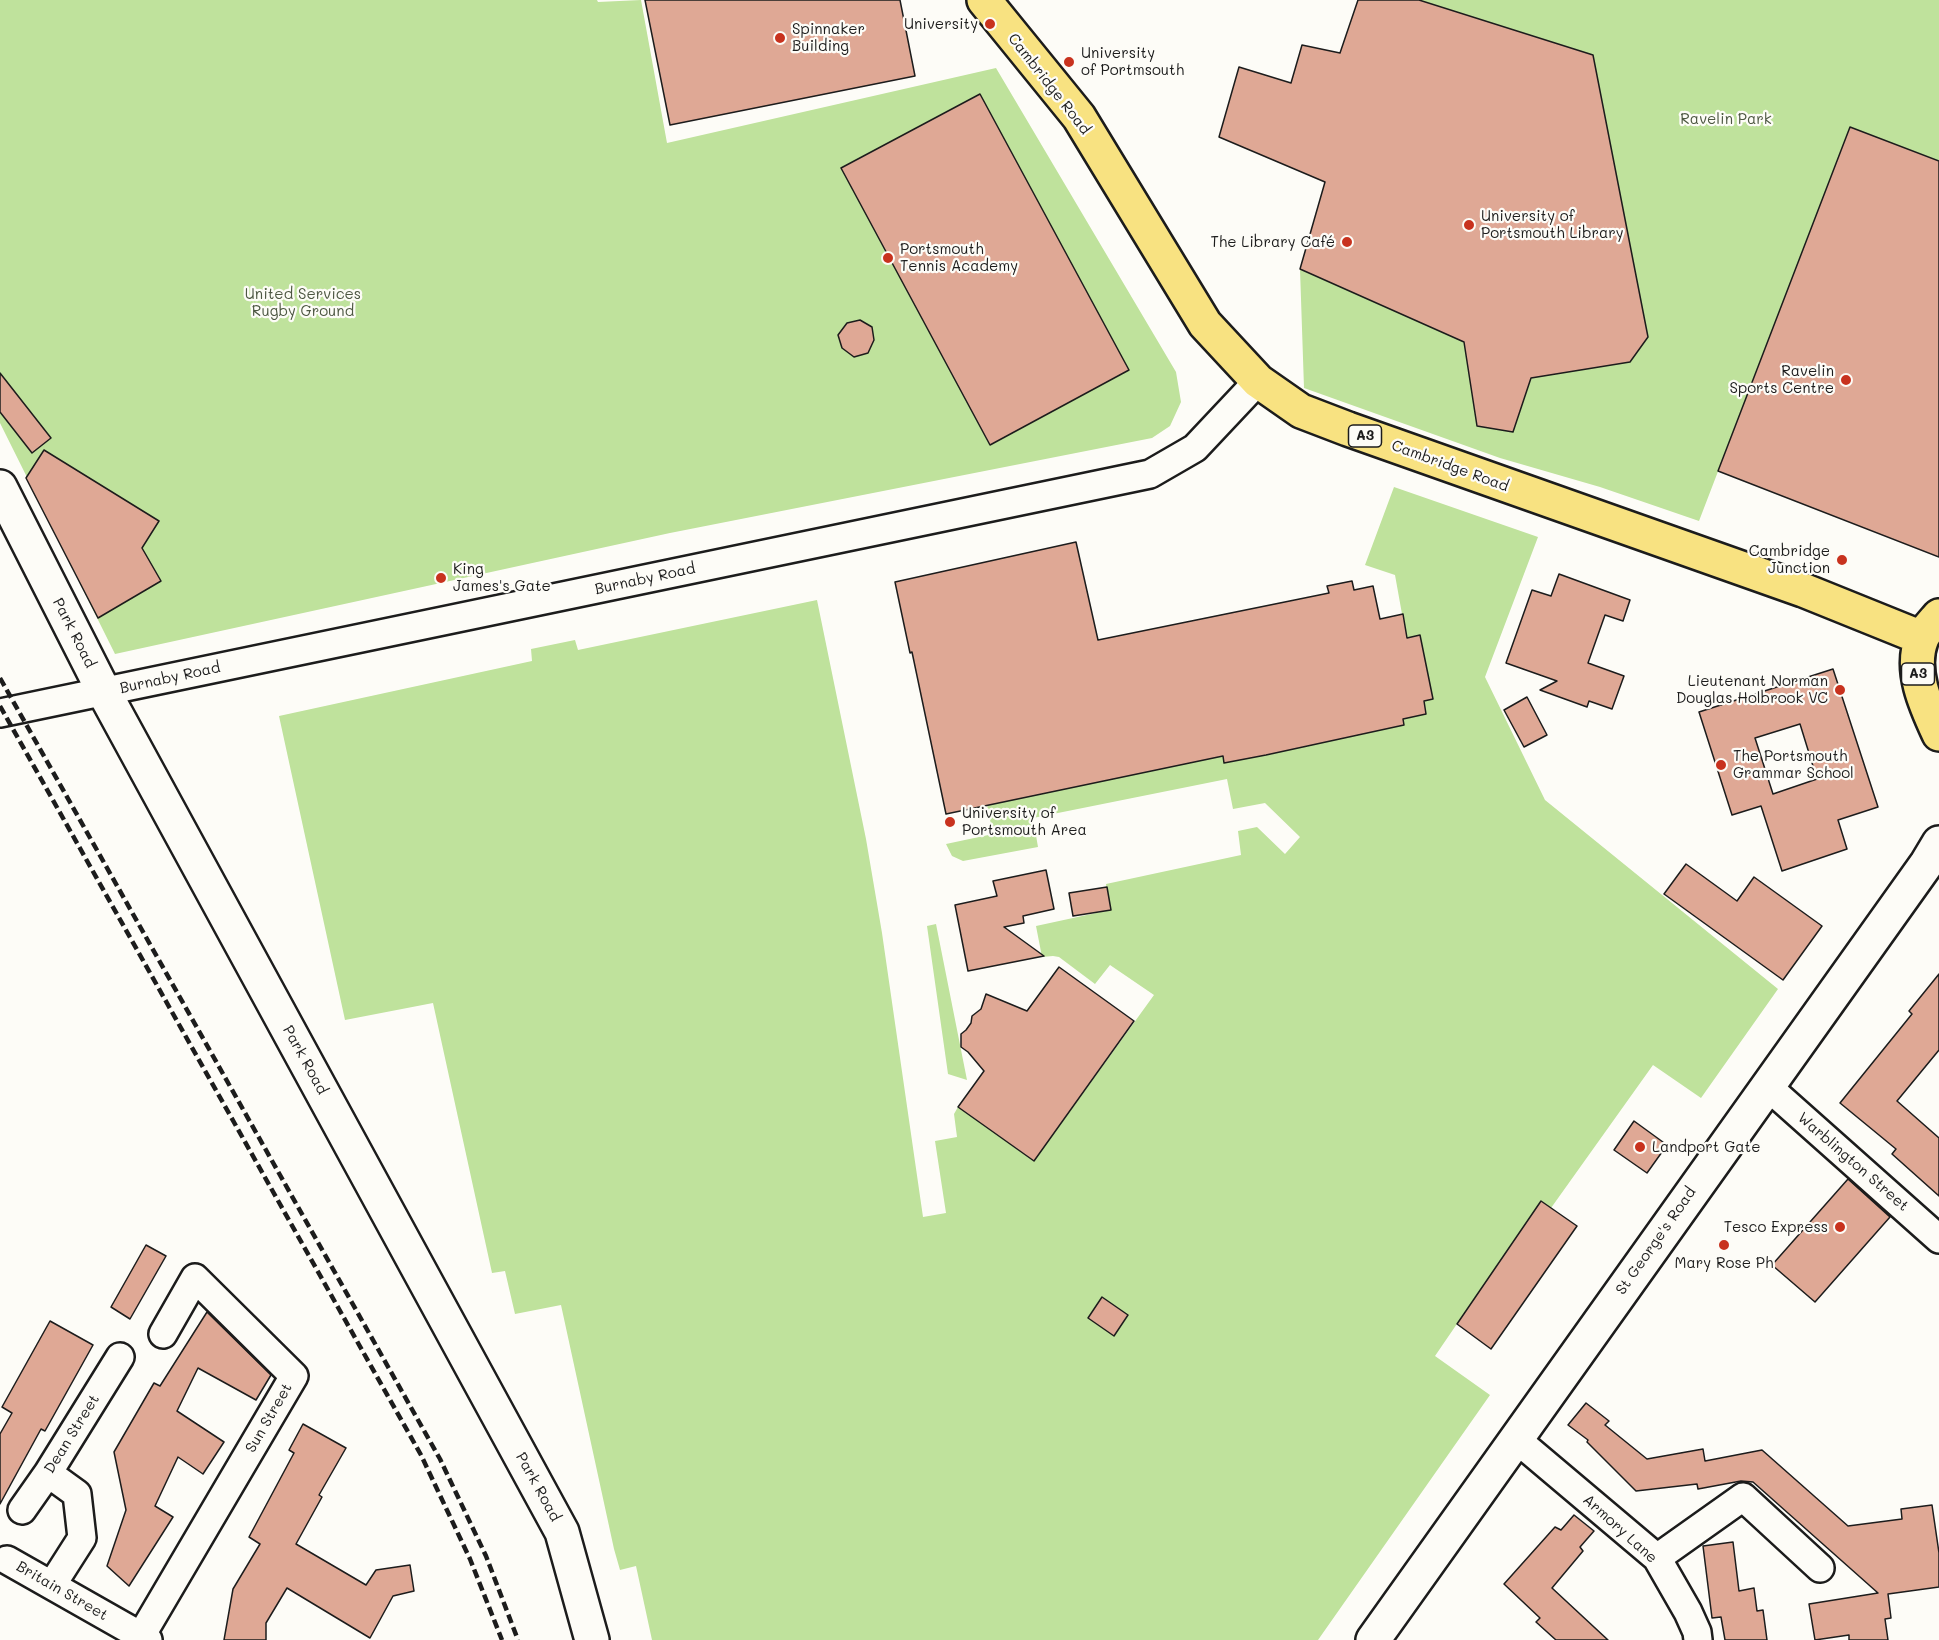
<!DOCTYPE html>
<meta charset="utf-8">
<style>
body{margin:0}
canvas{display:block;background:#fdfcf7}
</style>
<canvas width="1939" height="1640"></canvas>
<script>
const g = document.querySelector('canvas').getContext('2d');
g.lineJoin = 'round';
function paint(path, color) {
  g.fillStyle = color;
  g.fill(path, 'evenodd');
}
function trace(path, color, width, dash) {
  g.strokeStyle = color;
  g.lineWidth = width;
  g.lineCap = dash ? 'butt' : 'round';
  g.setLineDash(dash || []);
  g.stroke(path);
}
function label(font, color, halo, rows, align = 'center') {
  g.font = font + ' Mali,sans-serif';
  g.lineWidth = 4.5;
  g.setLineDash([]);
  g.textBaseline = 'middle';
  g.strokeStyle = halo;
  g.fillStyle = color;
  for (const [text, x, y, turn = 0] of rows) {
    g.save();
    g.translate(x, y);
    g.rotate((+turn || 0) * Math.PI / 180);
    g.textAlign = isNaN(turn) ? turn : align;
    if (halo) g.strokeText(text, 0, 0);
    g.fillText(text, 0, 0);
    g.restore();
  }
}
const green = new Path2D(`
 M 0,0 L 597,0 L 598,2 L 641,0 L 667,143 L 996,68 L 1176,372 L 1181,402 L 1170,426 L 1152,438 L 670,533 L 115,654 L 0,423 Z
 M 1419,0 L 1939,0 L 1939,161 L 1850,127 L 1699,521 L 1600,487 L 1500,458 L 1304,388 L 1300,269 L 1464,342 L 1477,425 L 1513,432 L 1531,378 L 1630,362 L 1648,337 L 1593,55 Z
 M 1394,487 L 1538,537 L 1485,677 L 1545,800 L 1778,989 L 1701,1098 L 1653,1065 L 1551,1208 L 1541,1201 L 1435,1356 L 1490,1395 L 1318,1640 L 652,1640 L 636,1566 L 620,1570 L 614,1549 L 561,1305 L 515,1314 L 505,1271 L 492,1273 L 433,1003 L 345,1020 L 279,716 L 532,661 L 531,649 L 575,640 L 578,650 L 817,600 L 866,839 L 882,933 L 923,1217 L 946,1213 L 935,1141 L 957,1137 L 954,1114 L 958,1107 L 1034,1161 L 1154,995 L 1110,965 L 1095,984 L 1059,957 L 1053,956 L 1042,957 L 1036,926 L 1110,910 L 1106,884 L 1241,855 L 1238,831 L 1257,827 L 1285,854 L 1300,837 L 1265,803 L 1233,809 L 1227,779 L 1033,818 L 1038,847 L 963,861 L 952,856 L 946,844 L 993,834 L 987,805 L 1223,756 L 1224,763 L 1404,725 L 1380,619 L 1402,614 L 1395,575 L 1365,565 Z
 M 936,924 L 967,1080 L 948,1074 L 927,926 Z`);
const building = new Path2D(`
 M 645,0 L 900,0 L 915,76 L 670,125 Z
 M 1358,0 L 1419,0 L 1593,55 L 1648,337 L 1630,362 L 1531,378 L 1513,432 L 1477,426 L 1464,342 L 1300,269 L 1325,182 L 1219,137 L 1239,67 L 1291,83 L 1302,45 L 1340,53 Z
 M 980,94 L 1129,370 L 990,445 L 841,168 Z
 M 1850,127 L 1939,161 L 1939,557 L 1718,471 Z
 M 860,320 L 872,327 L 874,340 L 868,353 L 854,357 L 842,348 L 838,335 L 847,323 Z
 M 0,373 L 51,438 L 32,453 L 0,412 Z
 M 44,450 L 159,521 L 142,548 L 161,581 L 98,618 L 26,478 Z
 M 1076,542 L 1098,640 L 1329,593 L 1327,586 L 1352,581 L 1354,590 L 1373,586 L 1380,619 L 1403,614 L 1407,638 L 1420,635 L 1433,699 L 1424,701 L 1426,714 L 1403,719 L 1404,725 L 1266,755 L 1224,763 L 1223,756 L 946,814 L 912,652 L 910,653 L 895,582 Z
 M 1559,574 L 1630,600 L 1623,621 L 1605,615 L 1588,663 L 1624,676 L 1612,709 L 1589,701 L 1587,707 L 1540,690 L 1557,681 L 1506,663 L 1532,590 L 1551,596 Z
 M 1833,669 L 1878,807 L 1838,820 L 1847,849 L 1782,871 L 1761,806 L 1732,815 L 1699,712 ZM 1800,724 L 1817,779 L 1773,794 L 1755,738 Z
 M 1527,697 L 1547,735 L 1524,747 L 1504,710 Z
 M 1686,864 L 1737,901 L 1754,877 L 1822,926 L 1783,980 L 1664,894 Z
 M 1046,870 L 1054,909 L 1023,916 L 1024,923 L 1004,927 L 1044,956 L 968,971 L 955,905 L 997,896 L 993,881 Z
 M 1107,887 L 1111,910 L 1073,916 L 1069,893 Z
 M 1059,967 L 1134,1021 L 1034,1161 L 958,1107 L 984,1071 L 968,1052 L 961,1047 L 961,1034 L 966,1030 L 971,1023 L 972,1016 L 981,1009 L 986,994 L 1027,1011 Z
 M 1939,974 L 1939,1050 L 1897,1101 L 1939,1138 L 1939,1196 L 1892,1154 L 1896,1149 L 1840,1103 L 1912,1014 L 1909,1011 Z
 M 1634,1121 L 1667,1145 L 1647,1173 L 1614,1150 Z
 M 1848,1179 L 1890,1217 L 1815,1302 L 1772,1265 Z
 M 1541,1201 L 1577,1226 L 1491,1349 L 1457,1324 Z
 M 146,1245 L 166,1256 L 130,1319 L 111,1307 Z
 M 1102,1297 L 1128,1315 L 1114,1336 L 1088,1318 Z
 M 207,1312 L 271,1375 L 256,1400 L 198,1368 L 177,1411 L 224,1442 L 203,1474 L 178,1457 L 155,1506 L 173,1517 L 129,1586 L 107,1566 L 126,1510 L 114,1452 L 154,1383 L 160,1386 Z
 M 50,1321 L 93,1345 L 45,1431 L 41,1429 L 0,1504 L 0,1434 L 12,1413 L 2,1407 Z
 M 1586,1403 L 1609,1421 L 1605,1425 L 1647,1459 L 1703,1449 L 1705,1461 L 1762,1450 L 1848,1526 L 1902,1519 L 1901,1509 L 1932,1505 L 1939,1553 L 1939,1587 L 1888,1594 L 1891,1618 L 1885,1619 L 1888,1640 L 1849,1640 L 1849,1635 L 1815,1640 L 1809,1604 L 1878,1593 L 1753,1482 L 1741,1481 L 1698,1489 L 1697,1484 L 1636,1491 L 1587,1442 L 1588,1440 L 1568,1425 Z
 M 303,1424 L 346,1448 L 319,1495 L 322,1497 L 296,1544 L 366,1585 L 376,1570 L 410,1565 L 414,1591 L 393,1596 L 370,1638 L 287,1588 L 266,1623 L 266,1640 L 224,1640 L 233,1589 L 260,1544 L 249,1537 L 294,1453 L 289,1450 Z
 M 1574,1515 L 1594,1531 L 1580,1547 L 1583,1551 L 1552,1588 L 1608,1640 L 1556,1640 L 1536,1622 L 1540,1618 L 1504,1584 L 1555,1527 L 1561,1530 Z
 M 1733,1542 L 1739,1591 L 1754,1588 L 1757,1611 L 1763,1610 L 1767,1640 L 1725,1640 L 1721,1617 L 1712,1618 L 1703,1546 Z`);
const minor = new Path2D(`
 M 0,713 L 1150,474 L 1195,448 L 1258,381
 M 1767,1086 L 1939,1239
 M 1516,1439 L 1657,1558 L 1688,1612 L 1697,1632 L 1698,1640
 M 48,1473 L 77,1494 L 82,1538 L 52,1585
 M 22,1510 L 48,1473 L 120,1357
 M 1657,1558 L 1743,1497 L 1820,1568
 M 7,1560 L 148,1640
 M 141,1636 L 294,1376 L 195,1278 L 163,1334`);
const tertiary = new Path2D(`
 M 0,487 L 104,692 L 562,1532 L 592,1640`);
const secondary = new Path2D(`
 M 1373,1640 L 1927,863 L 1939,843`);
const primary = new Path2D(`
 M 984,0 L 1079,117 L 1205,324 L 1258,381 L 1301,411 L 1348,429 L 1803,590 L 1922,638
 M 1939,616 C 1934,622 1925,631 1922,638 C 1909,670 1926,706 1939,734`);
const rail = new Path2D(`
 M 0,678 L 440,1459 L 486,1556 L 518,1640
 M 0,706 L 421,1455 L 470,1559 L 502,1640`);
const markers = [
 [990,24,6,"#c8321e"],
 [780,38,6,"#c8321e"],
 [1069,62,6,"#c8321e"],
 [1469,225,6,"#c8321e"],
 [1347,242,6,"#c8321e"],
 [888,258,6,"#c8321e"],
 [1846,380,6,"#c8321e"],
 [1842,560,6,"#c8321e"],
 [441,578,6,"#c8321e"],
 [1840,690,6,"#c8321e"],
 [1721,765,6,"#c8321e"],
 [950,822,6,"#c8321e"],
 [1640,1147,6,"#c8321e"],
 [1840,1227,6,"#c8321e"],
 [1724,1245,6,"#c8321e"]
];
const shields = [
 [1365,436,33],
 [1918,674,33]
];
const shieldNames = [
 ["A3",1365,436],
 ["A3",1918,674]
];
const poiNames = [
 ["University",978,24,"right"],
 ["Spinnaker",792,29],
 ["Building",792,46],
 ["University",1081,53],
 ["of Portmsouth",1081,70],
 ["University of",1481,216],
 ["Portsmouth Library",1481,233],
 ["The Library Café",1335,242,"right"],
 ["Portsmouth",900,249],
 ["Tennis Academy",900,266],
 ["Ravelin",1834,371,"right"],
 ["Sports Centre",1834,388,"right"],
 ["Cambridge",1830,551,"right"],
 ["Junction",1830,568,"right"],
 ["King",453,569],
 ["James's Gate",453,586],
 ["Lieutenant Norman",1828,681,"right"],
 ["Douglas Holbrook VC",1828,698,"right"],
 ["The Portsmouth",1733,756],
 ["Grammar School",1733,773],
 ["University of",962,813],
 ["Portsmouth Area",962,830],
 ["Landport Gate",1652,1147],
 ["Tesco Express",1828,1227,"right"],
 ["Mary Rose Ph",1724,1263,"center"]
];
const streetNames = [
 ["Cambridge Road",1049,84,52],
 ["Cambridge Road",1450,466,20],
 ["Burnaby Road",645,579,-12],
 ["Park Road",74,633,63],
 ["Burnaby Road",170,678,-12],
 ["Park Road",305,1060,61],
 ["Warblington Street",1853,1162,41],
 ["St George's Road",1656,1241,-55],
 ["Sun Street",269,1418,-60],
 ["Dean Street",72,1434,-58],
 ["Park Road",538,1487,61],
 ["Armory Lane",1620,1529,42],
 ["Britain Street",62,1591,30]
];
const parkNames = [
 ["Ravelin Park",1726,119],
 ["United Services",303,294],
 ["Rugby Ground",303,311]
];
paint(green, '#bfe29c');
paint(building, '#dfa895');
trace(building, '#1c1c1c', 1.5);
trace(minor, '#1c1c1c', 32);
trace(tertiary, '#1c1c1c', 38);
trace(secondary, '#1c1c1c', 38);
trace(primary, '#1c1c1c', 38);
trace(minor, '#fdfcf7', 27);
trace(tertiary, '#fdfcf7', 33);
trace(secondary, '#fdfcf7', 33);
trace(primary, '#f8e281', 33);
trace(rail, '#1c1c1c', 4.5, [9, 4.5]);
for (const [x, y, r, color] of markers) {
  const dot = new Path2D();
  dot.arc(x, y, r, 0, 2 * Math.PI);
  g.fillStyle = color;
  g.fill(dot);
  trace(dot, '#fdfcf7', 2);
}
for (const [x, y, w] of shields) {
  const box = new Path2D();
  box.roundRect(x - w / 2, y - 11, w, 22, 4.5);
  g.fillStyle = '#fdfcf7';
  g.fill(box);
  trace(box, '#1c1c1c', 1.5);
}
label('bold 14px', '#1c1c1c', null, shieldNames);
label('15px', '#1c1c1c', '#fdfcf7', poiNames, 'left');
label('15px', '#1c1c1c', '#fdfcf7', streetNames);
label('15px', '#4d5742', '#fdfcf7', parkNames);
</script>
